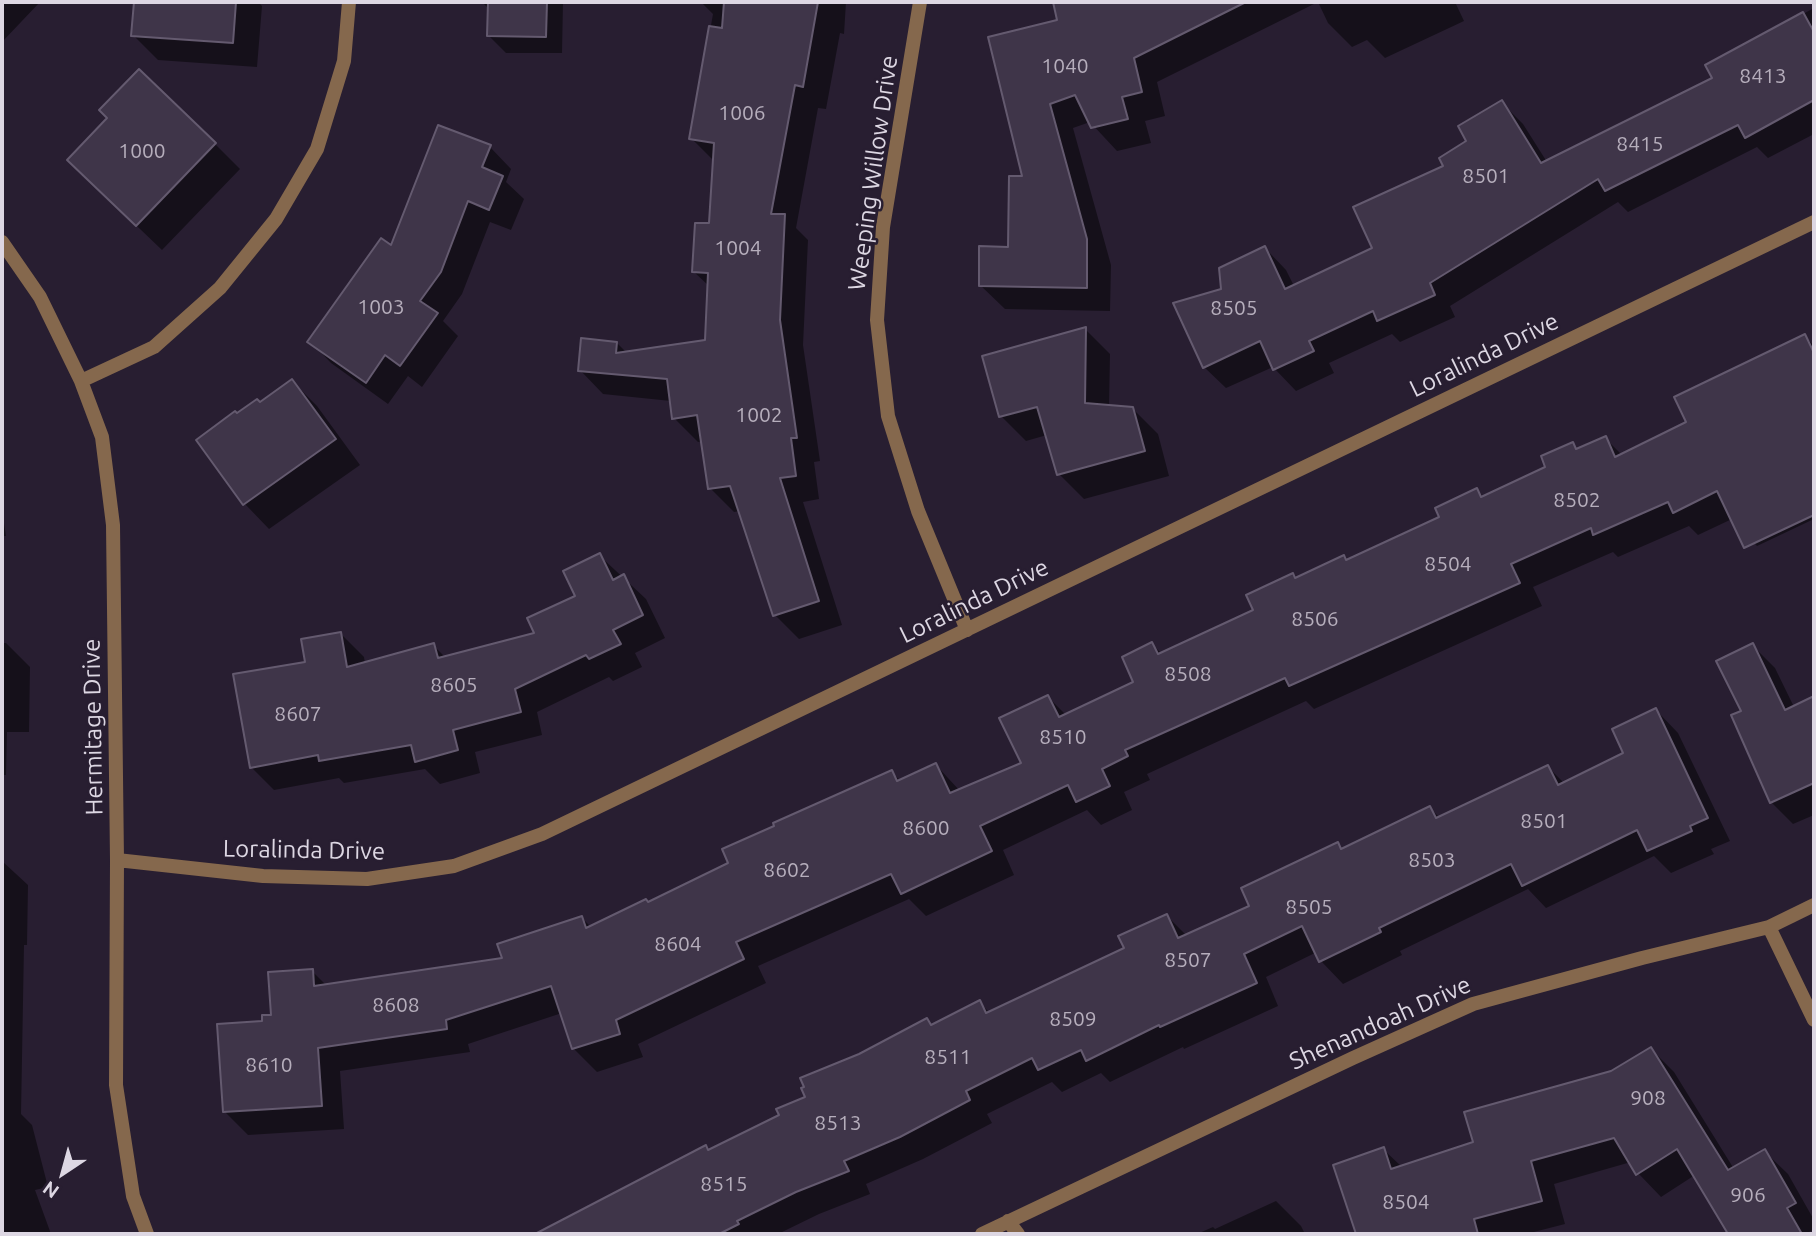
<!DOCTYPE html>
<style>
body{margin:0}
#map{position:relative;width:1816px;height:1236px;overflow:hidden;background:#281e31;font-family:Ubuntu,sans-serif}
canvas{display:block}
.frame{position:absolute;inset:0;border:4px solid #ddd7e3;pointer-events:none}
.north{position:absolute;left:28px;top:1138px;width:70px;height:70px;-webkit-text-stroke:5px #281e31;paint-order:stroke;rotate:216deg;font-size:19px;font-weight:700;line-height:28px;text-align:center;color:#ddd7e3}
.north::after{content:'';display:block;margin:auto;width:24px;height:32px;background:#ddd7e3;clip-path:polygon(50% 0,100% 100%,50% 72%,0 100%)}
</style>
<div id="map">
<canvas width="1816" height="1236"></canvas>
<div class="frame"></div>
<div class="north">N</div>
</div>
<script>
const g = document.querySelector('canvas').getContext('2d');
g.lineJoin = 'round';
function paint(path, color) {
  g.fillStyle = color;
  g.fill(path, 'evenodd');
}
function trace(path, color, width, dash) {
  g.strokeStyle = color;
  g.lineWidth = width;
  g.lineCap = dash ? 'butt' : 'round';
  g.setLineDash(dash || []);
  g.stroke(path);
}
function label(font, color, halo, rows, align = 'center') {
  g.font = font + ' Ubuntu,sans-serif';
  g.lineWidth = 5;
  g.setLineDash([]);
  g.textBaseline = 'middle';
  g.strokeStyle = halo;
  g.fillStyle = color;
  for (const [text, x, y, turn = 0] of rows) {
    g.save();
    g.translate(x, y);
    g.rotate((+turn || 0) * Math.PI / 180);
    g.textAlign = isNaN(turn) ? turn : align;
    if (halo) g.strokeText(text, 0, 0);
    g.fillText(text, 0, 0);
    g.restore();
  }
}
const shadow = new Path2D(`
 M 2,2 L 40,2 L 2,42 Z
 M 135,2 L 258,2 L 262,6 L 257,67 L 158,60 L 133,35 Z
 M 482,2 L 563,2 L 562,53 L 506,53 L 489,36 L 489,9 Z
 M 701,2 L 846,2 L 844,34 L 840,33 L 826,109 L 818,108 L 796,228 L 808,240 L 803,345 L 820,461 L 814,462 L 819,499 L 803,502 L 842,625 L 799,639 L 775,615 L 740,511 L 734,512 L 710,488 L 703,441 L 698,442 L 674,418 L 671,401 L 603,394 L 580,370 L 617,343 L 627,353 L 707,342 L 709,286 L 694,272 L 711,225 L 714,161 L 691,138 L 713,14 Z
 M 1055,2 L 1318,2 L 1157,82 L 1165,116 L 1145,121 L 1151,143 L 1117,151 L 1090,122 L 1073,128 L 1111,265 L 1110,311 L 1005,309 L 980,285 L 1010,248 L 1059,21 Z
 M 1318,2 L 1455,2 L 1464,21 L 1385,58 L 1367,40 L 1352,47 L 1328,23 Z
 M 1814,8 L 1814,134 L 1768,158 L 1757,147 L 1628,212 L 1618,202 L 1450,306 L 1455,317 L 1400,342 L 1392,334 L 1329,363 L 1334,373 L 1296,391 L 1273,367 L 1226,388 L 1204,367 L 1265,248 L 1286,270 L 1294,286 L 1374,249 L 1501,102 L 1523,124 L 1547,162 L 1715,79 L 1708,66 Z
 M 215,144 L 240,169 L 162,250 L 94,185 Z
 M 490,147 L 511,169 L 506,182 L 524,199 L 511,230 L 490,222 L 462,294 L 443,321 L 458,336 L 422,387 L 408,376 L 388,404 L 331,363 L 310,341 L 392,248 Z
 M 1085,329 L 1110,354 L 1109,407 L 1132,408 L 1158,434 L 1169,476 L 1084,499 L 1059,474 L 1047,435 L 1026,441 L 1001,416 Z
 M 1805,336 L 1814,346 L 1814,519 L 1757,546 L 1732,519 L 1698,535 L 1689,526 L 1618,557 L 1613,552 L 1533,587 L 1542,606 L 1314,709 L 1306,701 L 1147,774 L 1150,780 L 1124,792 L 1132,810 L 1101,825 L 1087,810 L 1003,850 L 1014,875 L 926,916 L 909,899 L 758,966 L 766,983 L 638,1044 L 643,1057 L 597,1072 L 573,1048 L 562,1013 L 468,1044 L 470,1052 L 340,1071 L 344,1129 L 248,1135 L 224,1111 L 263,1023 L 273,1016 L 312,971 L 327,986 L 504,960 L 582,918 L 591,927 L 648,904 L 730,864 L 891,772 L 901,781 L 936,765 L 960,791 L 1023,764 L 1048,697 L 1066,715 L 1135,683 L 1152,644 L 1162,654 L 1255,611 L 1293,575 L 1297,579 L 1347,561 L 1441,518 L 1477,491 L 1484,497 L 1548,467 L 1573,445 L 1578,450 L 1605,438 L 1622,455 L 1689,422 Z
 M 292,381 L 317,406 L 360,465 L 269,529 L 245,504 L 237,415 L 260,404 Z
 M 2,511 L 6,536 L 2,536 Z
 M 600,556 L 646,599 L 665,638 L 635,653 L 642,667 L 613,681 L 609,677 L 537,712 L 542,735 L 475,752 L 480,773 L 440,784 L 425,769 L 344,783 L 339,778 L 274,790 L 251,767 L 307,663 L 341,634 L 364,657 L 365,664 L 433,645 L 446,658 L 537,635 L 577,596 Z
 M 2,643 L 6,643 L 30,667 L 29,732 L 7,732 L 6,775 L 2,775 Z
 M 1752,645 L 1775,668 L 1794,707 L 1814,698 L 1814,815 L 1793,824 L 1771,802 L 1744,711 Z
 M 1656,710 L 1678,733 L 1730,841 L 1711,849 L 1714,854 L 1671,873 L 1654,856 L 1546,908 L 1528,889 L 1400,951 L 1402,955 L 1343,984 L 1321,961 L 1317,952 L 1266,977 L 1278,1006 L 1184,1049 L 1183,1047 L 1110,1082 L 1101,1073 L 1062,1092 L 1052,1082 L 987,1114 L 992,1123 L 923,1159 L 866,1184 L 870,1194 L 819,1214 L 778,1234 L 578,1234 L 570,1218 L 706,1147 L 710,1151 L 781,1116 L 860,1055 L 927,1020 L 933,1026 L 980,1003 L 990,1013 L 1126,949 L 1167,916 L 1187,936 L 1252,907 L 1337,844 L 1343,850 L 1430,808 L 1440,818 L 1548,767 L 1564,783 L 1625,754 Z
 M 2,861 L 28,885 L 27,945 L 24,945 L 21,1114 L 32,1125 L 48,1187 L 35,1190 L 51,1234 L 2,1234 Z
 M 1651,1049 L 1674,1072 L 1734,1169 L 1764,1151 L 1788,1174 L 1814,1220 L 1814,1229 L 1809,1232 L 1810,1234 L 1730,1234 L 1695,1175 L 1661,1197 L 1638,1173 L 1631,1162 L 1554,1184 L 1565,1224 L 1526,1234 L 1357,1234 L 1335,1166 L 1383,1149 L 1402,1167 L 1475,1143 L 1612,1073 Z
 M 1276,1201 L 1301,1226 L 1305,1234 L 1197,1234 L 1213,1227 L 1215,1229 Z`);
const building = new Path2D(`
 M 134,2 L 236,2 L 233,43 L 131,36 Z
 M 488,2 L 547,2 L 546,37 L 487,36 Z
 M 724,2 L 818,2 L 803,87 L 795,85 L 771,214 L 785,214 L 780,320 L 797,438 L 791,438 L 796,476 L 780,478 L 819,601 L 773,616 L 730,486 L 708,489 L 697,415 L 672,419 L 667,379 L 578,371 L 581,338 L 617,342 L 616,353 L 705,340 L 708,273 L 692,272 L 695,223 L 709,223 L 714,143 L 689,139 L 709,26 L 722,28 Z
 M 1053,2 L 1246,2 L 1134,58 L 1142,92 L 1122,97 L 1128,119 L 1091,128 L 1075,95 L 1050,104 L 1087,239 L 1087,288 L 979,286 L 979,246 L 1008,247 L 1009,176 L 1022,176 L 988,37 L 1057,20 Z
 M 1803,12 L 1814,32 L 1814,100 L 1745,138 L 1738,125 L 1605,191 L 1598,179 L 1430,283 L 1435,295 L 1377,321 L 1373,311 L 1309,341 L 1314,351 L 1273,370 L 1260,341 L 1203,368 L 1173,303 L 1221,289 L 1219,268 L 1265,246 L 1285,289 L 1372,248 L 1353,207 L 1443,166 L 1439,158 L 1466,141 L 1458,126 L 1502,100 L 1541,163 L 1712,78 L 1705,65 Z
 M 139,69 L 216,143 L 136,226 L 67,160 L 107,118 L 99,110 Z
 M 438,125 L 491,145 L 482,167 L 503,176 L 489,210 L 468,201 L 441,272 L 420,301 L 438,313 L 400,366 L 385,355 L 366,383 L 307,342 L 381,238 L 391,245 Z
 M 1086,327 L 1085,403 L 1133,407 L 1145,451 L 1057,475 L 1037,407 L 999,417 L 982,356 Z
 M 1805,334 L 1814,353 L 1814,515 L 1744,548 L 1717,491 L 1673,513 L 1668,502 L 1593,535 L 1591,528 L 1511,564 L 1520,583 L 1289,686 L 1285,678 L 1125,750 L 1128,756 L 1102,769 L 1110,786 L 1076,802 L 1068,785 L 980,826 L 992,851 L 901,894 L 891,874 L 736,942 L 744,959 L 616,1020 L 620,1034 L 572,1049 L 551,986 L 446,1020 L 447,1029 L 318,1048 L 322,1106 L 223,1112 L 217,1024 L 262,1021 L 262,1015 L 271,1015 L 268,972 L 313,969 L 314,986 L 502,958 L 497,944 L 582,916 L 586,928 L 646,899 L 648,902 L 728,863 L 722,849 L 774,826 L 773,823 L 892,770 L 897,781 L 936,763 L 950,793 L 1021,763 L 999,718 L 1048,695 L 1059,717 L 1133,682 L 1122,657 L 1152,642 L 1158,654 L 1253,610 L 1246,595 L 1293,573 L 1295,578 L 1344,555 L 1346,560 L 1439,517 L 1435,508 L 1477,488 L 1481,497 L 1545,467 L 1541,456 L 1573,442 L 1576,449 L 1606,436 L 1615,457 L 1686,422 L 1674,397 Z
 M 292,379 L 336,439 L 243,505 L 196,440 L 235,411 L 237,413 L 257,399 L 260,402 Z
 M 600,553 L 613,580 L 624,574 L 643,615 L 613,630 L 621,644 L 589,659 L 586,655 L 515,689 L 521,712 L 453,730 L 458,750 L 415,762 L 411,745 L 319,761 L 318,755 L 250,768 L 233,674 L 305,662 L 301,639 L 341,632 L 347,667 L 434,643 L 438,658 L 534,633 L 527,618 L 575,596 L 563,571 Z
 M 1753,643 L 1785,710 L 1814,696 L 1814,783 L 1770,803 L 1731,715 L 1741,711 L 1716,661 Z
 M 1656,708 L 1708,818 L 1690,826 L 1692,831 L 1647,851 L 1637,830 L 1522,886 L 1511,864 L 1379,928 L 1381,932 L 1319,962 L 1302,926 L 1244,954 L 1257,983 L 1160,1027 L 1159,1025 L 1086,1061 L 1081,1050 L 1038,1070 L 1032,1058 L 966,1091 L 970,1100 L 900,1137 L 844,1161 L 849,1171 L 796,1192 L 737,1221 L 739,1224 L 719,1234 L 535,1234 L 706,1145 L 708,1150 L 779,1115 L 776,1109 L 805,1097 L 801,1088 L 804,1087 L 800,1078 L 859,1054 L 927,1018 L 931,1025 L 980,1000 L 986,1013 L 1124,948 L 1118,936 L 1167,914 L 1178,938 L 1249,906 L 1241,888 L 1338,842 L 1341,849 L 1430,806 L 1436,818 L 1548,765 L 1558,785 L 1623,753 L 1612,729 Z
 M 1651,1047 L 1728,1170 L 1765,1149 L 1796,1203 L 1787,1208 L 1802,1234 L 1728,1234 L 1677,1149 L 1636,1175 L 1614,1138 L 1531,1161 L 1542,1201 L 1474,1219 L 1478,1234 L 1356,1234 L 1333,1165 L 1384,1147 L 1391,1169 L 1473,1142 L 1464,1112 L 1611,1071 Z`);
const street = new Path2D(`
 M 920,2 L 883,227 L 877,320 L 888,416 L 918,511 L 967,630
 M 2,242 L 40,297 L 81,381 L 102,437 L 113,525 L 117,860 L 116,1085 L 133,1196 L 147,1234
 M 81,381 L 154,347 L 220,288 L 276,219 L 317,149 L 344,61 L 349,2
 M 117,860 L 263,876 L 367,879 L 454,866 L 542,834 L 1814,222
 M 1769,927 L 1814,1020
 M 1008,1221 L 1018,1234
 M 982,1234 L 1353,1058 L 1473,1004 L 1642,958 L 1769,927 L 1814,905`);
const numberNames = [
 ["1040",1065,66],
 ["8413",1763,76],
 ["1006",742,113],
 ["8415",1640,144],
 ["1000",142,151],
 ["8501",1486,176],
 ["1004",738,248],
 ["1003",381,307],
 ["8505",1234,308],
 ["1002",759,415],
 ["8502",1577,500],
 ["8504",1448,564],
 ["8506",1315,619],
 ["8508",1188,674],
 ["8605",454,685],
 ["8607",298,714],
 ["8510",1063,737],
 ["8501",1544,821],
 ["8600",926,828],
 ["8503",1432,860],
 ["8602",787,870],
 ["8505",1309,907],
 ["8604",678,944],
 ["8507",1188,960],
 ["8608",396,1005],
 ["8509",1073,1019],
 ["8511",948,1057],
 ["8610",269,1065],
 ["908",1648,1098],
 ["8513",838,1123],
 ["8515",724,1184],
 ["906",1748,1195],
 ["8504",1406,1202]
];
const streetNames = [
 ["Weeping Willow Drive",873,173,-82],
 ["Loralinda Drive",1484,355,-26],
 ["Loralinda Drive",974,601,-26],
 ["Hermitage Drive",93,727,-91],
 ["Loralinda Drive",304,850,1],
 ["Shenandoah Drive",1380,1023,-24]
];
paint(shadow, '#0007');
paint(building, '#3f3549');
trace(building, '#645a6f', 2);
trace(street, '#85684d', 14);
label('21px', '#b6aebc', null, numberNames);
label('24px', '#ddd7e3', '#281e31', streetNames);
</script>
